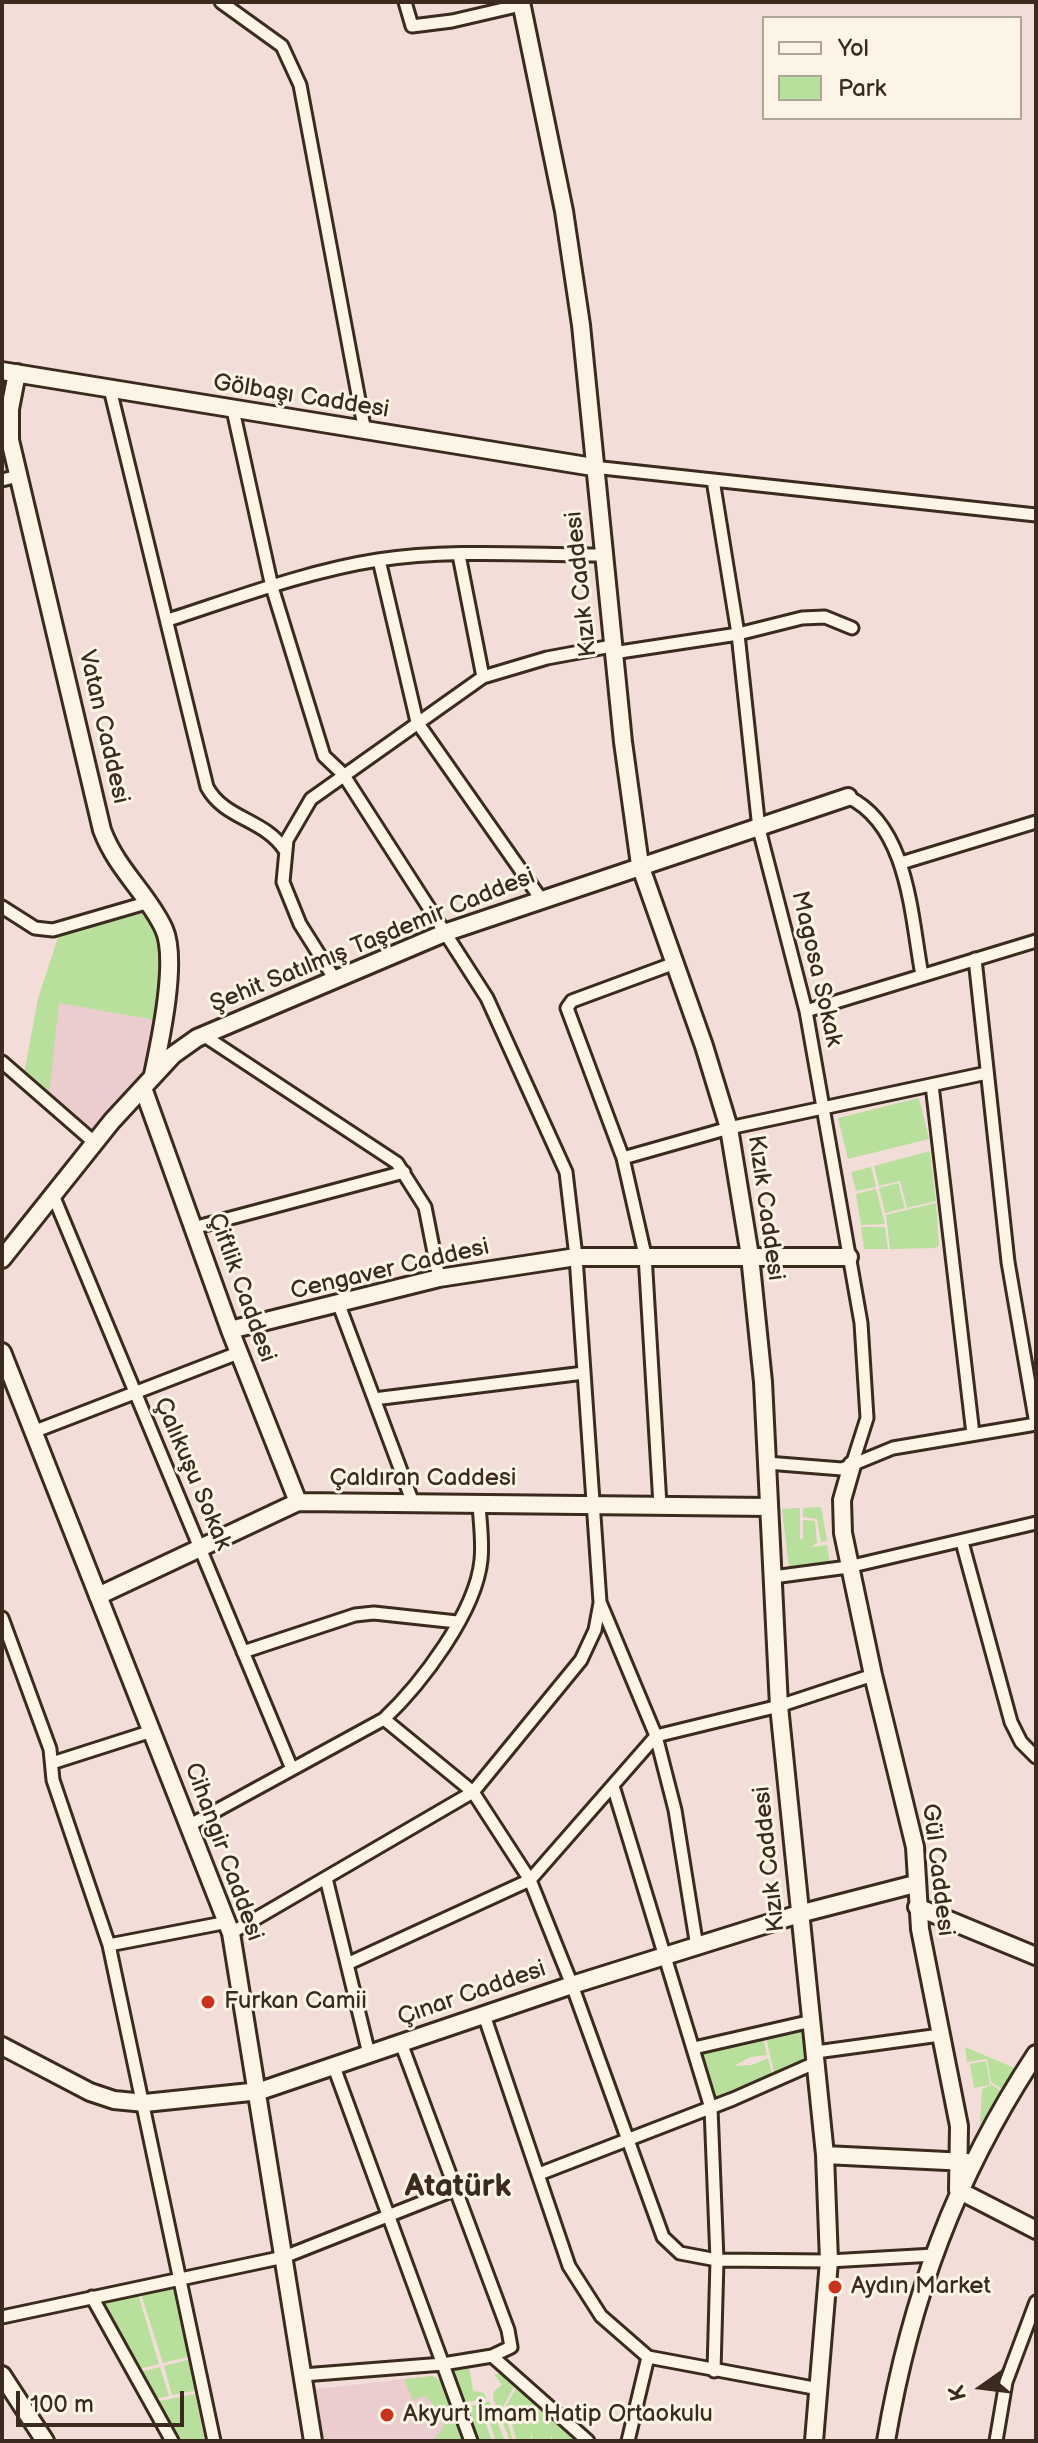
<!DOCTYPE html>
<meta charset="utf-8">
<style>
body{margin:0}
#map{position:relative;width:1038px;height:2443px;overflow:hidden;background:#f2ddd8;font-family:"Balsamiq Sans",sans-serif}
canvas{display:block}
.frame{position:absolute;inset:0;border:4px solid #3b2a1e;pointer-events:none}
.legend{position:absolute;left:762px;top:16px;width:260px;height:104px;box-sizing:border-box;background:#fcf5e5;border:2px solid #afa495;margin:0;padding:10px 14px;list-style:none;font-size:24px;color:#3b2a1e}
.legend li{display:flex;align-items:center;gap:16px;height:40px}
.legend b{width:40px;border:2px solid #afa495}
.north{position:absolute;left:942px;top:2347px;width:80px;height:80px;-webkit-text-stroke:6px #fcf5e5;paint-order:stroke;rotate:256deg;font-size:22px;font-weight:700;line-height:32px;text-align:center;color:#3b2a1e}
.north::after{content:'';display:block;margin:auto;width:28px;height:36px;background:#3b2a1e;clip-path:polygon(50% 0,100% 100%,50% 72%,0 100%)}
.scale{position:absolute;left:16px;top:2391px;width:168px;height:36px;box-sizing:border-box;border:4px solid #3b2a1e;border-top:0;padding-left:10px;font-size:24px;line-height:28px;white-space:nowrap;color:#3b2a1e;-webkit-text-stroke:6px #fcf5e5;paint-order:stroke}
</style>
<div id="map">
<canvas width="1038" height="2443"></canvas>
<div class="frame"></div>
<ul class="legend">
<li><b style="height:10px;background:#fcf5e5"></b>Yol</li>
<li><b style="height:22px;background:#b8df9b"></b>Park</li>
</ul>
<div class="north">K</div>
<div class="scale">100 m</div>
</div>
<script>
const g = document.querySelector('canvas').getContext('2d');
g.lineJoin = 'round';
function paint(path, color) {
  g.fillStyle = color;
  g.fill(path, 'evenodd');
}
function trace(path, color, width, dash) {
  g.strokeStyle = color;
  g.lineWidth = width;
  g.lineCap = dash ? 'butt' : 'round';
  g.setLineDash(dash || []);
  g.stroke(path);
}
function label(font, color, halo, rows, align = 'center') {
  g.font = font + ' "Balsamiq Sans",sans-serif';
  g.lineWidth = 6;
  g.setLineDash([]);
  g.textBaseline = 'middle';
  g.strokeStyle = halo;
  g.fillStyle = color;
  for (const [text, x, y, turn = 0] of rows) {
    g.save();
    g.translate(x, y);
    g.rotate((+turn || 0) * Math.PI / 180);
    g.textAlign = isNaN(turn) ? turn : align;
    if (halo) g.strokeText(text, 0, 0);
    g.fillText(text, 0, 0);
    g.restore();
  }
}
const built = new Path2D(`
 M 38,999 L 155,1020 L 143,1076 L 93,1133 L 24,1075 Z
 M 432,2376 L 441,2381 L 464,2441 L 324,2441 L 316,2389 Z`);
const green = new Path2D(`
 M 141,910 C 176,928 159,989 155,1020 L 59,1003 L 49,1096 L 24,1075 L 38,999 L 59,934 L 118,912 Z
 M 919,1098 L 929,1139 L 848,1159 L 838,1118 Z
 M 930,1151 L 936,1201 L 907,1208 L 900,1181 L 879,1186 L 874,1166 Z
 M 871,1167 L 876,1187 L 856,1191 L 851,1172 Z
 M 898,1183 L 905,1208 L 885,1213 L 879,1188 Z
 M 876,1189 L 885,1224 L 861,1225 L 856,1194 Z
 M 936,1203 L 939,1245 L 935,1248 L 890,1249 L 886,1215 Z
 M 861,1227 L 885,1227 L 888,1249 L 864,1249 Z
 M 821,1507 L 827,1541 L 821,1542 L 817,1519 L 803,1517 L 803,1508 Z
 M 800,1508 L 800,1539 L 803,1539 L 803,1520 L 815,1521 L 817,1543 L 811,1547 L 827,1545 L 830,1563 L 789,1568 L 782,1509 Z
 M 801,2029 L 806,2060 L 774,2073 L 766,2037 Z
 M 763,2038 L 767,2055 L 750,2057 L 734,2066 L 752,2065 L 768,2058 L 772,2074 L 714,2097 L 702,2052 Z
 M 965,2047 L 1017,2069 L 1004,2090 L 991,2082 L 987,2059 L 967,2062 Z
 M 986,2061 L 990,2085 L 974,2088 L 970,2064 Z
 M 992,2085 L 1003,2092 L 980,2125 L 982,2089 Z
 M 175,2287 L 190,2356 L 163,2363 L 141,2294 Z
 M 138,2294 L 159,2364 L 138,2369 L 102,2302 Z
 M 191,2359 L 198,2390 L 172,2395 L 164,2366 Z
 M 468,2360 L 473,2391 L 484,2393 L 486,2398 L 463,2403 L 451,2368 Z
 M 160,2367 L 169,2396 L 154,2399 L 140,2372 Z
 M 494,2374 L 504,2374 L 516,2383 L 503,2407 L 513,2441 L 510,2441 L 493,2398 L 494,2391 L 502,2385 Z
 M 432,2376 L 441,2381 L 464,2441 L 433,2441 L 444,2427 L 442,2414 L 425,2396 L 413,2400 L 404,2379 Z
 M 518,2385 L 581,2441 L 552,2441 L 552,2434 L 550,2441 L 532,2441 L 532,2431 L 530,2441 L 517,2441 L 512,2425 L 519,2421 L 511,2423 L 507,2411 L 528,2413 L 506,2406 Z
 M 195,2394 L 205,2441 L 181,2441 L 159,2401 Z
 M 489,2401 L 505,2441 L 496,2441 L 483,2403 Z
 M 479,2404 L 492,2441 L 479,2441 L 466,2407 Z`);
const street = new Path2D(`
 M 221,2 L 282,46 L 300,85 L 365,432
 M 405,2 L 412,26 L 452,21 L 521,5
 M 110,389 L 207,787 C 224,819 264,819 284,849
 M 233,410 L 272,587 L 324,756 L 343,774 L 487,998 L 566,1172 L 576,1257 L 600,1602 L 656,1736 L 675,1810 L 697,1947
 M 593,467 L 1036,515
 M 2,480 L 18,476
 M 713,480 L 738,634 L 759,829 L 806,1011 L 861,1323 L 867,1418 L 852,1465
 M 459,555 L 483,677
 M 379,560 L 417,722 L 541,899
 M 168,620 C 236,598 307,571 378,560 C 452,549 529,555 603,555
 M 613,653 L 738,634 L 802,618 L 825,617 L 852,628
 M 848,797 C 909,826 911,918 922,975
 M 901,863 L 1036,822
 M 2,907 L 35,928 L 53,930 L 146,903
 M 334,978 L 300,924 L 283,882 L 287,840 L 311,799 L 483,677 L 547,658 L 612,646
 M 806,1011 L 1036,941
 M 203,1035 L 397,1163 L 425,1207 L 439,1278
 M 2,1062 L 95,1143
 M 932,1085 L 973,1434
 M 623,1158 L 729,1128 L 987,1073
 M 53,1195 L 292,1769
 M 193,1228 L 404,1172
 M 339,1305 L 413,1503
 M 374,1399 L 584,1373
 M 33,1432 L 238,1353
 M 767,1463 L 842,1469 L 893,1448 L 1036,1424 L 1008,1262 L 975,959
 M 660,1505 L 645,1255 L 623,1158 L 567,1008 L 572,1001 L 675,963
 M 962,1542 L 1011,1722 L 1021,1742 L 1036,1757
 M 773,1577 L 848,1567 L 1036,1523
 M 2,1618 L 50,1749 L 53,1780 L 109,1945 L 214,2441
 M 243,1652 L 355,1615 L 374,1613 L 457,1622
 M 384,1719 L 473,1792 L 530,1880 L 572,1985 L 663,2237 L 680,2253 L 717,2260 L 829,2261 L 934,2255
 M 52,1763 L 152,1731
 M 613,1786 L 711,2108 L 717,2260 L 714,2371
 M 190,1825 L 384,1719 C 421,1684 476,1612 481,1560 C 483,1542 480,1522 479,1504
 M 326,1878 L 369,2054
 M 231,1933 L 473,1792 L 581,1660 L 595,1630 L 600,1603
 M 109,1945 L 228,1922
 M 347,1964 L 530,1880 L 656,1736 L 779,1706 L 873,1675
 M 484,2015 L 569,2266 L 601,2316 L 648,2357 L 819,2389
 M 401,2043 L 508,2330 L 511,2347 L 492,2356
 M 694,2048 L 812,2021
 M 816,2052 L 940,2035
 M 334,2067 L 471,2441
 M 539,2174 L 733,2099 L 817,2062
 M 92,2297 L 172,2441
 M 2,2317 L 284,2257 L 456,2189
 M 303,2375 L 443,2364 L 492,2356 L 588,2441
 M 628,2441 L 648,2357
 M 996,2441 L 1006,2382 L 1036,2302`);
const secondary = new Path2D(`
 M 521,2 L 564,211 L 581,325 L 623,742 L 640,865 L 704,1046 L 729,1128 L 750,1256 L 763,1382 L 779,1706 L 825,2155 L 829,2261 L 814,2441
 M 2,371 L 593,467
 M 17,373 L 10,409 L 10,440 L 102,830 C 117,870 148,894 164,929 C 178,960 160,1042 153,1075
 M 143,1088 L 230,1330 L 298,1502
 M 2,1259 L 112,1121 L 173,1055 L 197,1038 L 447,932 L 848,797
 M 230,1330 L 439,1278 L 576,1257 L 849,1257
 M 2,1352 L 231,1933 L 313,2441
 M 852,1465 L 842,1500 L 843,1533 L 873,1675 L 915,1847 L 920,1929 L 959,2126 L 958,2190 L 1036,2230
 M 98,1596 L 298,1502 L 769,1507
 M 917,1907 L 1036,1956
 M 2,2046 L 90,2092 L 114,2100 L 145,2103 L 260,2091 L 572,1985 L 799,1914 L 915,1884
 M 825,2155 L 967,2162
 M 2,2375 L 45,2441
 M 886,2441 C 910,2299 956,2175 1036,2054`);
const markers = [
 [208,2002,8,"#c8321e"],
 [835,2287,8,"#c8321e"],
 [387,2415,8,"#c8321e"]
];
const streetNames = [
 ["Gölbaşı Caddesi",301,397,9],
 ["Kızık Caddesi",582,584,-96],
 ["Vatan Caddesi",103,727,77],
 ["Şehit Satılmış Taşdemir Caddesi",373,941,-22],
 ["Magosa Sokak",816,969,77],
 ["Kızık Caddesi",765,1208,82],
 ["Cengaver Caddesi",390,1270,-13],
 ["Çiftlik Caddesi",241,1288,70],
 ["Çalıkuşu Sokak",192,1474,67],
 ["Çaldıran Caddesi",423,1479],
 ["Cihangir Caddesi",223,1852,70],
 ["Kızık Caddesi",770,1859,-96],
 ["Gül Caddesi",937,1870,83],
 ["Çınar Caddesi",472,1994,-19]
];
const poiNames = [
 ["Furkan Camii",224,2002],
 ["Aydın Market",851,2287],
 ["Akyurt İmam Hatip Ortaokulu",403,2415]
];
const districtNames = [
 ["Atatürk",458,2188]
];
paint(built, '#ebcccf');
paint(green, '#b8df9b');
trace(street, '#3b2a1e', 17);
trace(secondary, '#3b2a1e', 22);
trace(street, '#fcf5e5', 11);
trace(secondary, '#fcf5e5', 16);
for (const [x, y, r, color] of markers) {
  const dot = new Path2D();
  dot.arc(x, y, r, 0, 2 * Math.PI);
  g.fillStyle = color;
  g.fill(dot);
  trace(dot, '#fcf5e5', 3);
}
label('24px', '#3b2a1e', '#fcf5e5', streetNames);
label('24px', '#3b2a1e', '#fcf5e5', poiNames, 'left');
label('bold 32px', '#3b2a1e', '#fcf5e5', districtNames);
</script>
